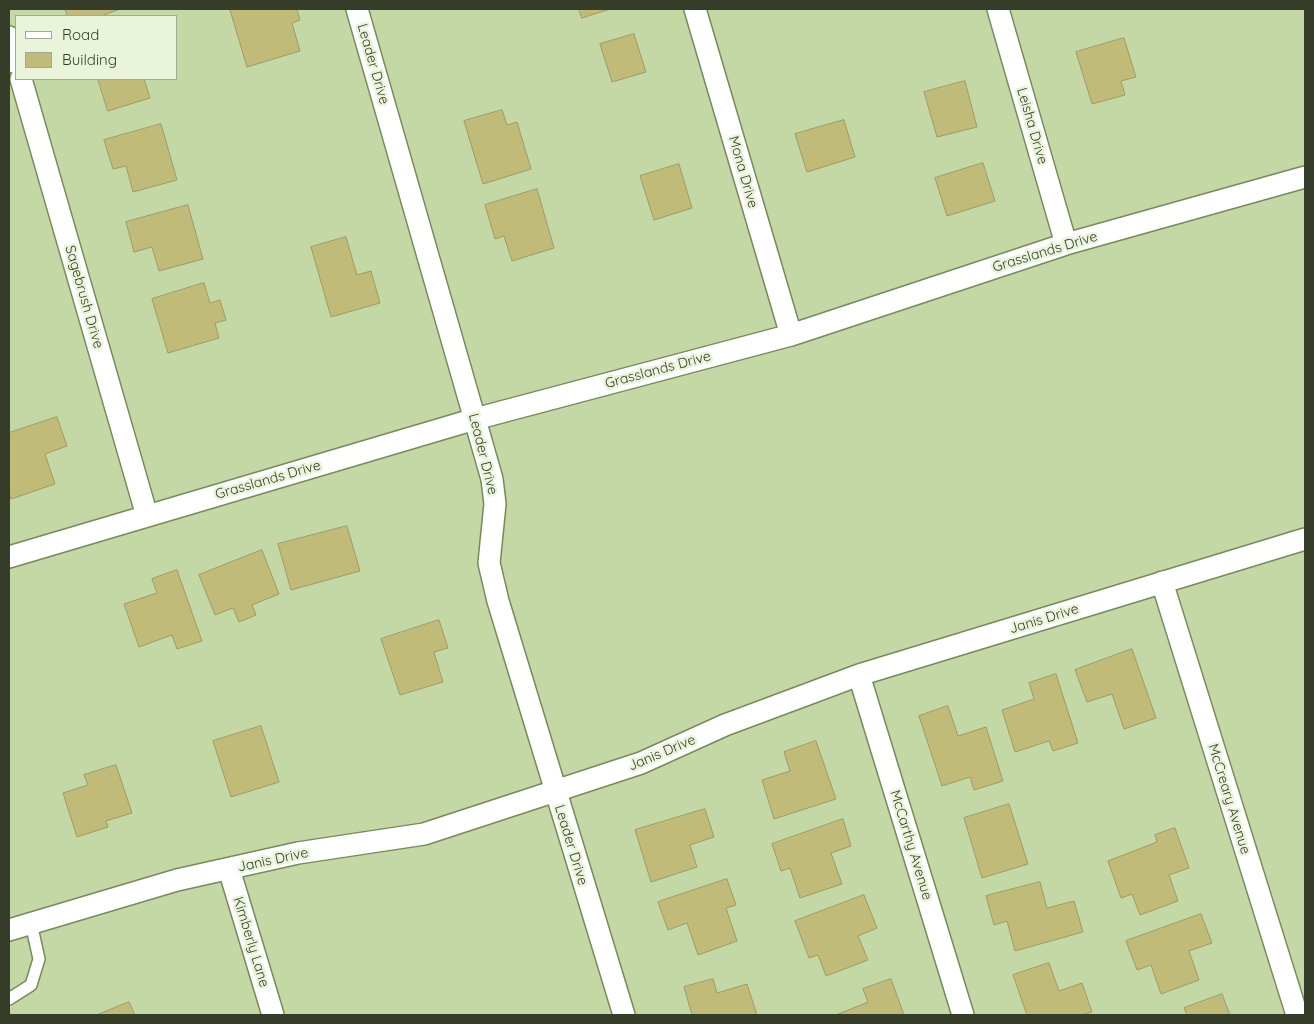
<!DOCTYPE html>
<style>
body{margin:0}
#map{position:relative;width:1314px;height:1024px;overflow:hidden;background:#c4d8a5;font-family:Quicksand,sans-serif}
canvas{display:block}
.frame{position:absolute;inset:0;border:10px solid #353c28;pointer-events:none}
.legend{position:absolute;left:15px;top:15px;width:162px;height:65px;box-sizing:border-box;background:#eaf4db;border:1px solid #a2aa93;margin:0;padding:6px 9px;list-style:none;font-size:15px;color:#353c28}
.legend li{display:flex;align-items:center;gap:10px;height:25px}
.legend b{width:25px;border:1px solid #a2aa93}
</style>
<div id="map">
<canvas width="1314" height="1024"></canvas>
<div class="frame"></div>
<ul class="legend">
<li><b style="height:6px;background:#fff"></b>Road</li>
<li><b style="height:14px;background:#c0bb79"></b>Building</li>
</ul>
</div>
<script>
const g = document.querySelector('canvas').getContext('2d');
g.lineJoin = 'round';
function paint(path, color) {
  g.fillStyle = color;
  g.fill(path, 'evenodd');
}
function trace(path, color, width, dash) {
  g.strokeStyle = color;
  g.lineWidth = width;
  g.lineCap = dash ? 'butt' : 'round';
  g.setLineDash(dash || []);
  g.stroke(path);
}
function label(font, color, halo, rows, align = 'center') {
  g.font = font + ' Quicksand,sans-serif';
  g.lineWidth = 5;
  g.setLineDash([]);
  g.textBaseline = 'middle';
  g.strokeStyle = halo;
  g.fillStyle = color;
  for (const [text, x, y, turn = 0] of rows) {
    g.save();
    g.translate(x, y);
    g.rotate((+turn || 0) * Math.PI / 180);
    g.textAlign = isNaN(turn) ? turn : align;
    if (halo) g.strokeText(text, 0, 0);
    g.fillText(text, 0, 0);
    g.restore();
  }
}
const building = new Path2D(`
 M 65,9 L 120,9 L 101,16 L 68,16 Z
 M 236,9 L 297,9 L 300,20 L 292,23 L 300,51 L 247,67 L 230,10 Z
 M 579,9 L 610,9 L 582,18 Z
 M 634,34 L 646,72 L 612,82 L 600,44 Z
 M 1124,38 L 1136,77 L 1121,81 L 1125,95 L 1092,104 L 1076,52 Z
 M 98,79 L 144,79 L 150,98 L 108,111 Z
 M 965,81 L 977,127 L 937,137 L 924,92 Z
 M 502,110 L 507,125 L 517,122 L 531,169 L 483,184 L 464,121 Z
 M 844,120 L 855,157 L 807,172 L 795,134 Z
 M 161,124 L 177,180 L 133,192 L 126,166 L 113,169 L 104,140 Z
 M 983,163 L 995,201 L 947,216 L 935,178 Z
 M 679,164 L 692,208 L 654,220 L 640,176 Z
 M 537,189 L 554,248 L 512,261 L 504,236 L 495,239 L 485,205 Z
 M 188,205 L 203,259 L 159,271 L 152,247 L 134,252 L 126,222 Z
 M 346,237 L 357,275 L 371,271 L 380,303 L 331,317 L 311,247 Z
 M 204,283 L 210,303 L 220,300 L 226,320 L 215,323 L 219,338 L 168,353 L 152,299 Z
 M 57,417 L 67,446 L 45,454 L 55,484 L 11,499 L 9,493 L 9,433 Z
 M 347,526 L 360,571 L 291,590 L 278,544 Z
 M 262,550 L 279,594 L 252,605 L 256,615 L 239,622 L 233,608 L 215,615 L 199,575 Z
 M 177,570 L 202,641 L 177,649 L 172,635 L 139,647 L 124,604 L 157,593 L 152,579 Z
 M 439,620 L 448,648 L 434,652 L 443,682 L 400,695 L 381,639 Z
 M 1132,649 L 1156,718 L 1124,729 L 1112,694 L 1087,702 L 1075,670 Z
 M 1056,674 L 1078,743 L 1053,751 L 1049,741 L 1015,752 L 1002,710 L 1034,699 L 1029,683 Z
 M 948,706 L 958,736 L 986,727 L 1003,781 L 974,790 L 970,777 L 942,786 L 919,716 Z
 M 261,726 L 279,782 L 231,797 L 213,741 Z
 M 816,741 L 836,799 L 774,819 L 762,780 L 790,771 L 784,752 Z
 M 116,765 L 132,813 L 106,821 L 108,827 L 77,837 L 63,793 L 88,785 L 84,775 Z
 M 1009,804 L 1028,864 L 982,878 L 964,818 Z
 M 705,809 L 714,837 L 690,845 L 697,867 L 651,882 L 635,830 Z
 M 843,819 L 851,846 L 831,853 L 842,884 L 800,898 L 790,868 L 781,871 L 772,844 Z
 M 1175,828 L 1189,868 L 1169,875 L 1178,901 L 1140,915 L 1132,894 L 1121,898 L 1108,861 L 1157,842 L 1155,835 Z
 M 727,879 L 736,905 L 726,908 L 737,941 L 698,955 L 687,923 L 668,930 L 658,902 Z
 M 1040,882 L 1047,908 L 1074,901 L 1083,932 L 1015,951 L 1007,921 L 994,925 L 986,896 Z
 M 864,895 L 877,928 L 858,936 L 868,960 L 826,976 L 818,955 L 809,958 L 795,921 Z
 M 1201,914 L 1212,943 L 1189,951 L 1199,980 L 1161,994 L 1151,965 L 1137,970 L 1126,941 Z
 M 1049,963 L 1059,991 L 1082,983 L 1092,1012 L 1082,1015 L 1027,1015 L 1013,975 Z
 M 713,979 L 717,993 L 747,984 L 757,1015 L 692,1015 L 684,987 Z
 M 891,979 L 904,1015 L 836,1015 L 868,1002 L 863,989 Z
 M 1222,994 L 1230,1015 L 1187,1015 L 1184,1008 Z
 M 129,1002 L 135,1015 L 97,1015 Z`);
const lane = new Path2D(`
 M 9,999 L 31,985 L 39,959 L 31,923`);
const street = new Path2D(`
 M 357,9 L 492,479 L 495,504 L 489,563 L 498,601 L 624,1015
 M 695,9 L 791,335
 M 998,9 L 1066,244
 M 9,37 L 16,63
 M 21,79 L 147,516
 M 9,557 L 475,419 L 791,335 L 1066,244 L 1305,177
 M 1162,582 L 1297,1015
 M 859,675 L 963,1015
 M 229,869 L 273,1015
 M 9,930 L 177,880 L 298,853 L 424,834 L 641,763 L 725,725 L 859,675 L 1305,539`);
const streetNames = [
 ["Leader Drive",373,64,74],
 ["Leisha Drive",1032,126,74],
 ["Mona Drive",743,172,74],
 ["Grasslands Drive",1045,252,-17],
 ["Sagebrush Drive",84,297,74],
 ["Grasslands Drive",658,370,-15],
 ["Leader Drive",483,454,76],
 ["Grasslands Drive",268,480,-16],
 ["Janis Drive",1044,619,-17],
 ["Janis Drive",662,753,-23],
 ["McCreary Avenue",1229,799,73],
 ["Leader Drive",571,845,73],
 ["McCarthy Avenue",911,845,73],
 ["Janis Drive",273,860,-12],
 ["Kimberly Lane",251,942,73]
];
paint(building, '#c0bb79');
trace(building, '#9e9a66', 1);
trace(lane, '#78895a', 14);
trace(street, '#78895a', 24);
trace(lane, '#fff', 11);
trace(street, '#fff', 21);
label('14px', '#353c28', '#eaf4db', streetNames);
</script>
